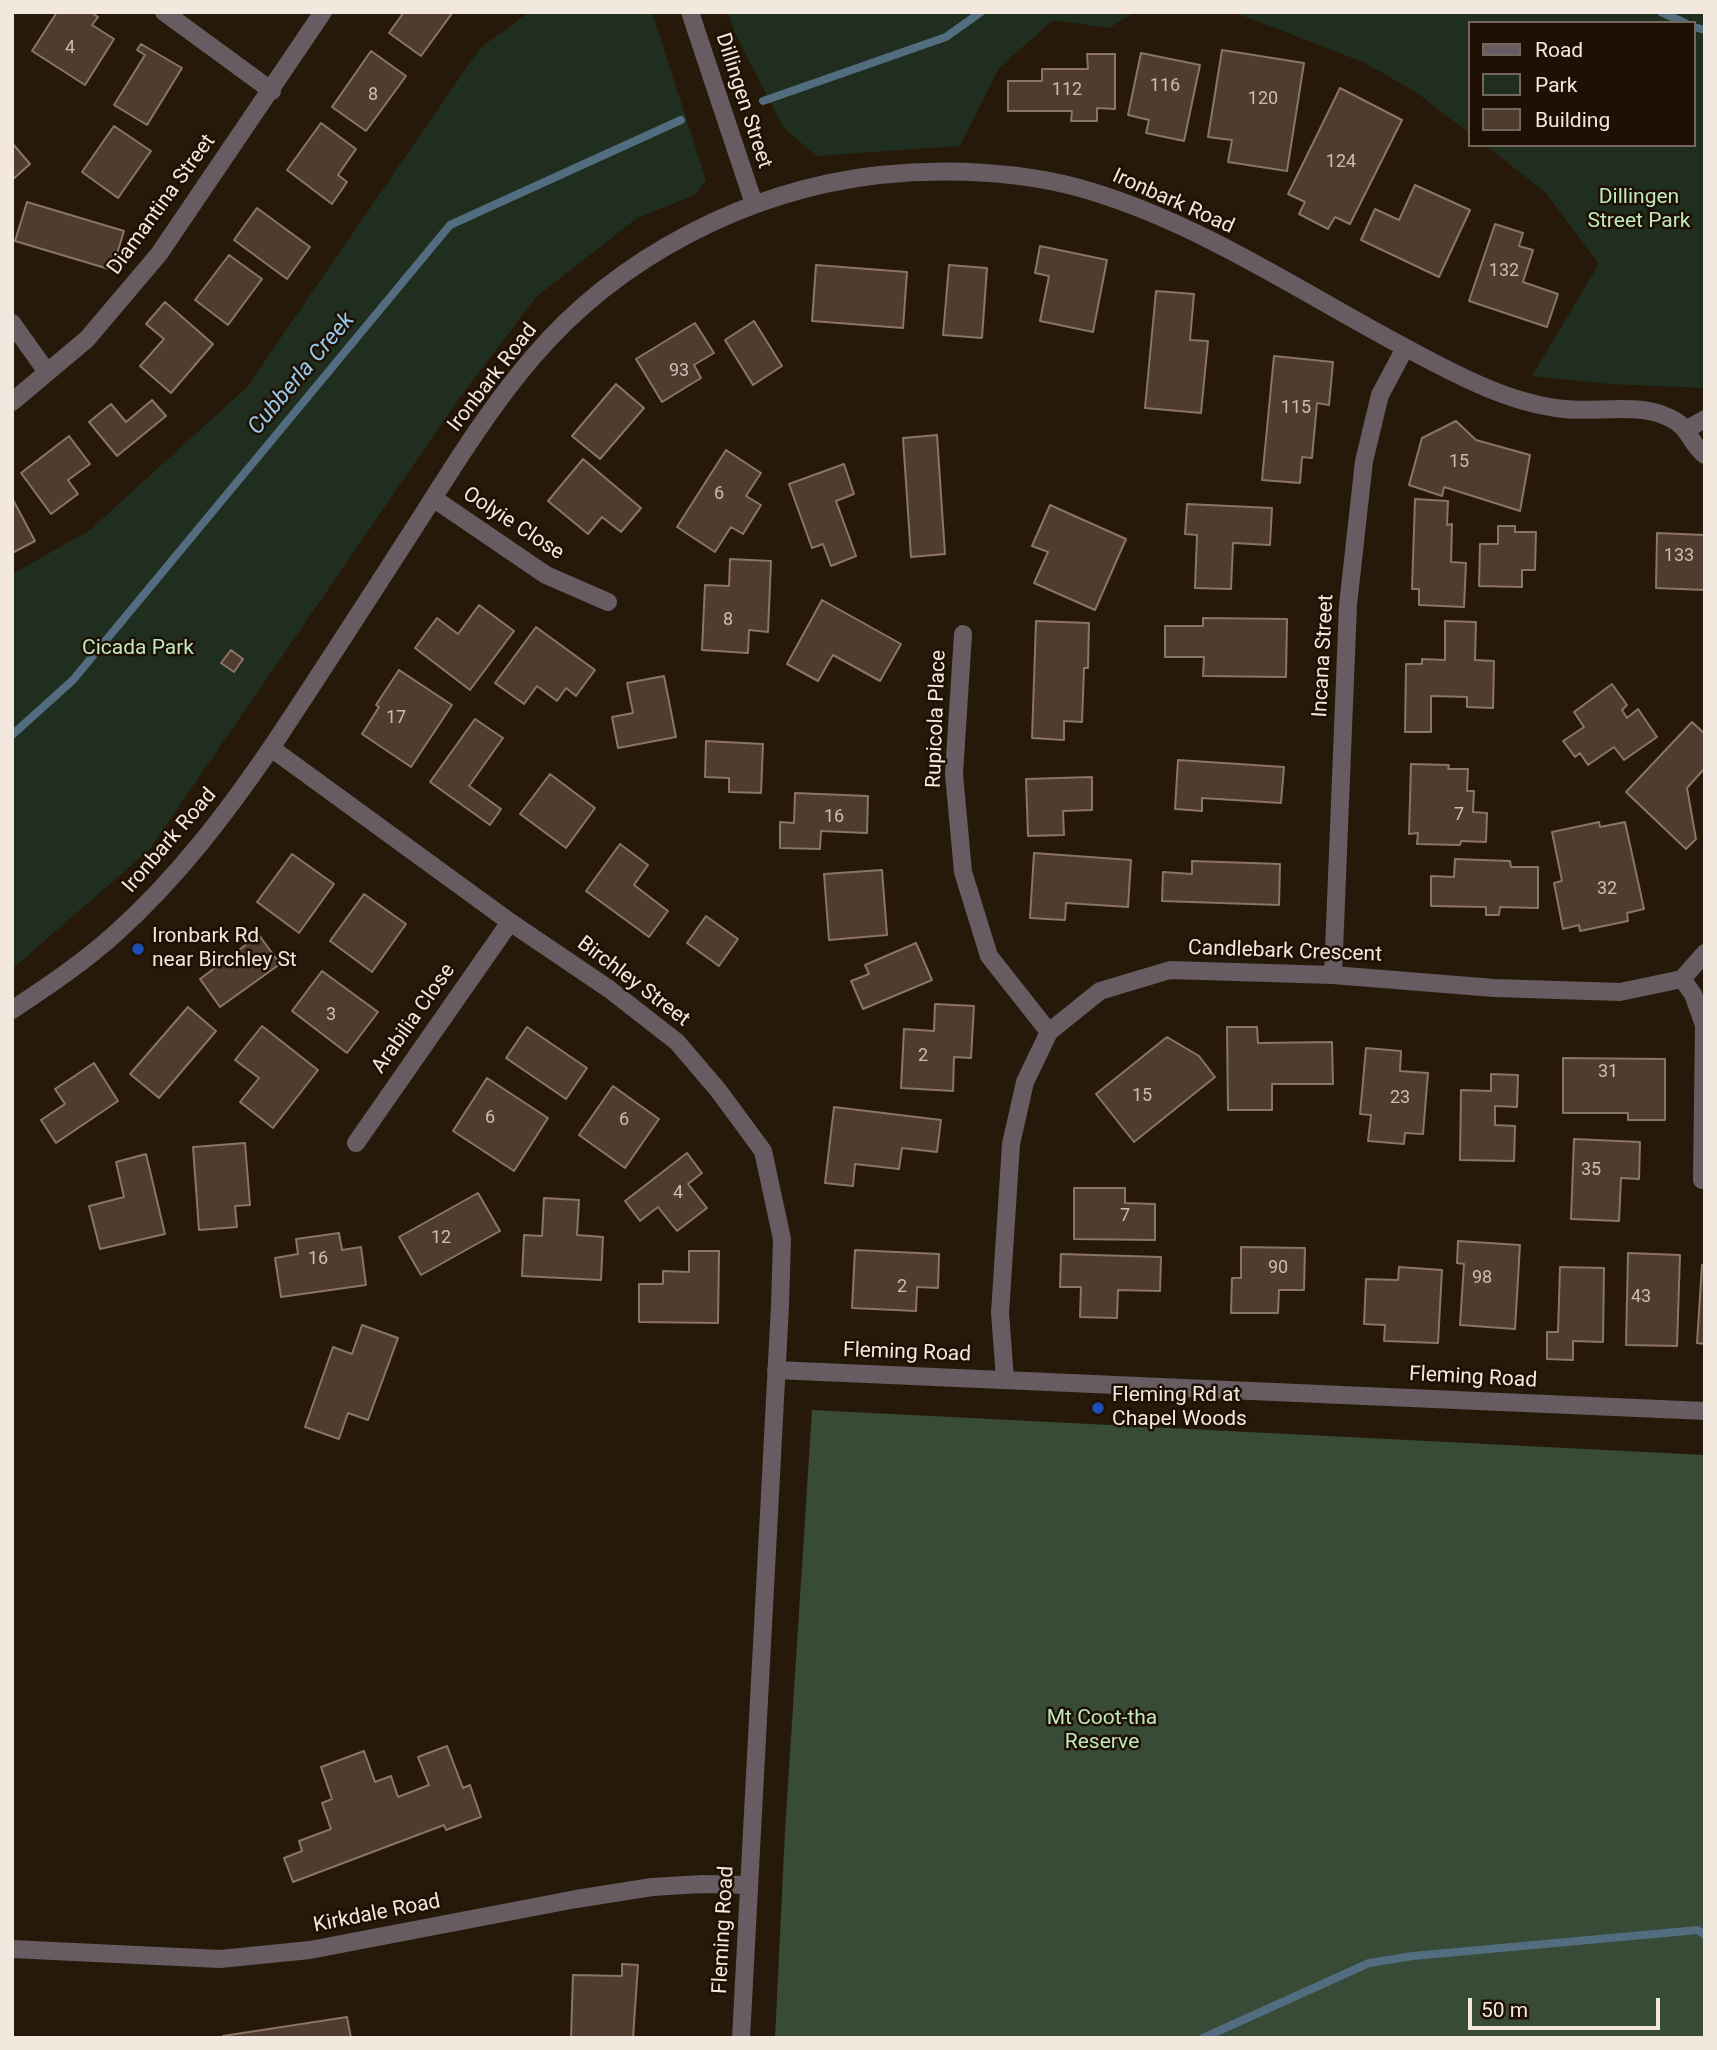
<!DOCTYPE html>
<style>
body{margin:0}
#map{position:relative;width:1717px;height:2050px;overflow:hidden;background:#271909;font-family:Roboto,sans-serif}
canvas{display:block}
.frame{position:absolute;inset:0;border:14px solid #f2e8de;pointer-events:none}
.legend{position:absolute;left:1468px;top:21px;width:228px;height:126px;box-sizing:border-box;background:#1e1002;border:2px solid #73665a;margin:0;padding:9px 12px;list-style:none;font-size:21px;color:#f2e8de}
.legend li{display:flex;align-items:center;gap:14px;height:35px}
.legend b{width:35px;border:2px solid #73665a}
.scale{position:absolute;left:1468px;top:1998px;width:192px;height:32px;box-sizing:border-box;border:4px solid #f2e8de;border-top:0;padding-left:9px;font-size:21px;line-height:24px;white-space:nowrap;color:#f2e8de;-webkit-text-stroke:5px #1e1002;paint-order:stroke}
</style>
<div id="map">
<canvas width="1717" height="2050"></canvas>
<div class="frame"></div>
<ul class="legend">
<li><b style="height:9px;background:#675c61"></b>Road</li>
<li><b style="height:19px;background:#1f2e1f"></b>Park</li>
<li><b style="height:19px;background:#503c2f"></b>Building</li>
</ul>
<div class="scale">50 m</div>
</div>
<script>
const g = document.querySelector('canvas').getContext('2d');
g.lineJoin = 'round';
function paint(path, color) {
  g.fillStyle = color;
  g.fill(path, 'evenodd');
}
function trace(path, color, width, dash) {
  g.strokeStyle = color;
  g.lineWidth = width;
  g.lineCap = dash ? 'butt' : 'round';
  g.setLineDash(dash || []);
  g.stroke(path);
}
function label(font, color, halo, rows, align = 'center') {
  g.font = font + ' Roboto,sans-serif';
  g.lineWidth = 5;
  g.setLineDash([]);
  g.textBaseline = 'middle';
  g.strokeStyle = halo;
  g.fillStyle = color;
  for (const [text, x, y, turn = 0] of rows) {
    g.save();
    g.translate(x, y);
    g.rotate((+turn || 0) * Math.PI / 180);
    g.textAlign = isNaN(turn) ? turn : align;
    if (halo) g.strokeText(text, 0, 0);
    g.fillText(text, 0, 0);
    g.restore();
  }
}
const green = new Path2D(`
 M 529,12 L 652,12 L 706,180 L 695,195 L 637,218 L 536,297 L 458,400 L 149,850 L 12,969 L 12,574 L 90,530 L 247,387 L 480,48 Z
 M 728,12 L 1135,12 L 1109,28 L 1053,20 L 999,68 L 960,146 L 816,156 L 783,127 L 735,33 Z
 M 1233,12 L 1705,12 L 1705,388 L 1609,384 L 1532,376 L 1599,264 L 1545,192 L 1485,145 L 1694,145 L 1694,23 L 1470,23 L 1470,134 L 1416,92 L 1363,62 Z`);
const forest = new Path2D(`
 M 812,1410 L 1705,1455 L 1705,2038 L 775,2038 L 785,1831 Z`);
const stream = new Path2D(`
 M 1661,12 L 1685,23
 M 1694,27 L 1705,30
 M 763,101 L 946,37 L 981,12
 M 12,735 L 73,680 L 450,225 L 681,120
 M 1203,2038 L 1369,1963 L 1413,1956 L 1698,1930 L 1705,1935`);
const building = new Path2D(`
 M 57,12 L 91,12 L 98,17 L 92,25 L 114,39 L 85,85 L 32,51 Z
 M 404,12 L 453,12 L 421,56 L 389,33 Z
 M 141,44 L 182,68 L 147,125 L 114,105 L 145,55 L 137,50 Z
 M 1222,50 L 1304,63 L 1287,171 L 1228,162 L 1232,140 L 1208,137 Z
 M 371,51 L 406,76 L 366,131 L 332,107 Z
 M 1141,53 L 1200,65 L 1184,141 L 1146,133 L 1149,120 L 1128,115 Z
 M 1087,54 L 1115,54 L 1115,109 L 1097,108 L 1097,121 L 1071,121 L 1072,111 L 1008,111 L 1008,81 L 1042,81 L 1042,69 L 1088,69 Z
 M 1340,88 L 1402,120 L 1350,224 L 1335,217 L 1328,229 L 1299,214 L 1305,202 L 1288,194 Z
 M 321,123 L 356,149 L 338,175 L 347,182 L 332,204 L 287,170 Z
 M 114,126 L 151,151 L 118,198 L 82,172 Z
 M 12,143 L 30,164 L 12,180 Z
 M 1415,185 L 1470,210 L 1439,277 L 1361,240 L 1375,209 L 1399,220 Z
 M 27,202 L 124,231 L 112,270 L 15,241 Z
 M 257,208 L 310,247 L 287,279 L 234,240 Z
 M 1495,224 L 1523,233 L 1519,246 L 1533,250 L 1523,282 L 1558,294 L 1547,327 L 1469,301 Z
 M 1040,246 L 1107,260 L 1093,332 L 1040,321 L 1049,276 L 1035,273 Z
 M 229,255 L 262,279 L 228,325 L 195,300 Z
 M 816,265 L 907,272 L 903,328 L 812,321 Z
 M 949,265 L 987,268 L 982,338 L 943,335 Z
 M 1156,291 L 1194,294 L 1190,340 L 1208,341 L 1201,413 L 1145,408 Z
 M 165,302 L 213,344 L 171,393 L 140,366 L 164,339 L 146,324 Z
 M 754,321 L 782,366 L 753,385 L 725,340 Z
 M 695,323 L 714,353 L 694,365 L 701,378 L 662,402 L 636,359 Z
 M 1274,356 L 1333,362 L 1329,405 L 1317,403 L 1312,458 L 1302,457 L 1300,483 L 1262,480 Z
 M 616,384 L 644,408 L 600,459 L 572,436 Z
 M 152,400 L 166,416 L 117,456 L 89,422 L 111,404 L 126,422 Z
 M 1456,421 L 1476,440 L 1530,455 L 1520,511 L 1444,487 L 1442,496 L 1409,485 L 1422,438 Z
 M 937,435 L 945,554 L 911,557 L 903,438 Z
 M 69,436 L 90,464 L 68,480 L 78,494 L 51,514 L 21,473 Z
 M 726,450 L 761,473 L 746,496 L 761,505 L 743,534 L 731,527 L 715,552 L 677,527 Z
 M 583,459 L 641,508 L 621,532 L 602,517 L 588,534 L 548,501 Z
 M 844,464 L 854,494 L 836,501 L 856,556 L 831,566 L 823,544 L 812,548 L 789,484 Z
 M 12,498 L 35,541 L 12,553 Z
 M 1415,499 L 1448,501 L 1447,525 L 1452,524 L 1451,562 L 1466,563 L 1464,607 L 1419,605 L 1419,589 L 1412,589 Z
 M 1187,504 L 1272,508 L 1270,545 L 1233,543 L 1231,589 L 1195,588 L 1197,535 L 1185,534 Z
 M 1050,505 L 1126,539 L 1095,610 L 1034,583 L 1048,552 L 1032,546 Z
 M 1498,526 L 1515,526 L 1515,532 L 1536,532 L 1535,570 L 1522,570 L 1522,587 L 1479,586 L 1480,544 L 1498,544 Z
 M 1657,533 L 1705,535 L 1705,590 L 1656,588 Z
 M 730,559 L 771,561 L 768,632 L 749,630 L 748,653 L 702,650 L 705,585 L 729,586 Z
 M 822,600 L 901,644 L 880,681 L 833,655 L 818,681 L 787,664 Z
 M 479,605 L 514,631 L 470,690 L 415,648 L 437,618 L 458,634 Z
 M 1203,618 L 1287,619 L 1286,677 L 1203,676 L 1204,657 L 1165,657 L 1165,626 L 1203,626 Z
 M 1036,621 L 1089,623 L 1088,668 L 1084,668 L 1082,722 L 1064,721 L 1064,740 L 1032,738 Z
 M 1445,621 L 1476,622 L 1475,660 L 1494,661 L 1493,708 L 1467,707 L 1467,697 L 1431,696 L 1431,732 L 1405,732 L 1406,664 L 1422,664 L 1422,659 L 1445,660 Z
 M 536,627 L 595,670 L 576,696 L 566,688 L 557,701 L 537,686 L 524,704 L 495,683 Z
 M 231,650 L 243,659 L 234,672 L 221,663 Z
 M 399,670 L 452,705 L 411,767 L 362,734 L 379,707 L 376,705 Z
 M 664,676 L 676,737 L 618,748 L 612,717 L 633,713 L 627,683 Z
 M 1612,684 L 1627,705 L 1622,710 L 1627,718 L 1638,709 L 1657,737 L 1624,760 L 1614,747 L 1588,765 L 1580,753 L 1575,757 L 1563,741 L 1584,727 L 1574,712 Z
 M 475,719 L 503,738 L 469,786 L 501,809 L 490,825 L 430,782 Z
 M 1692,722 L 1705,734 L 1705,768 L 1687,788 L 1696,839 L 1686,849 L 1626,792 Z
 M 706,741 L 763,744 L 761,793 L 729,792 L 729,778 L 705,777 Z
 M 1178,760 L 1284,767 L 1281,803 L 1202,798 L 1202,811 L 1175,809 Z
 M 1411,764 L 1449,765 L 1448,769 L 1468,769 L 1467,791 L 1474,791 L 1473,812 L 1487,813 L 1486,842 L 1461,841 L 1460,845 L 1417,844 L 1418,833 L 1409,834 Z
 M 550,774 L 595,808 L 566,848 L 520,814 Z
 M 1092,777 L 1092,810 L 1063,811 L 1064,835 L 1028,836 L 1026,779 Z
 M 795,793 L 868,796 L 867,833 L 821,831 L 820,849 L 780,848 L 780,822 L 794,823 Z
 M 1599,822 L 1600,827 L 1625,822 L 1644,909 L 1627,913 L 1628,921 L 1580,931 L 1579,925 L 1563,929 L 1554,883 L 1562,881 L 1552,832 Z
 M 620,844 L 648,865 L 634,885 L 668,911 L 649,937 L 586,891 Z
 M 1034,853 L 1131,860 L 1128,907 L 1066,903 L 1065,920 L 1030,918 Z
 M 292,854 L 334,884 L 299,933 L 257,902 Z
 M 1455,859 L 1510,861 L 1511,867 L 1538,867 L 1538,908 L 1500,907 L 1499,915 L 1486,915 L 1486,907 L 1431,906 L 1431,876 L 1454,877 Z
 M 1192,861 L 1280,864 L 1279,905 L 1162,901 L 1163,872 L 1192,874 Z
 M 882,870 L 887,935 L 829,940 L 824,874 Z
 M 364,894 L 406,924 L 372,972 L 330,941 Z
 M 706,916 L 738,939 L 719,966 L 687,943 Z
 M 259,935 L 280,964 L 220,1007 L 200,979 Z
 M 916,943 L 932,980 L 863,1009 L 851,981 L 869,974 L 865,965 Z
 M 322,971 L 378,1012 L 347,1053 L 292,1011 Z
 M 935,1004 L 974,1006 L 971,1058 L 954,1057 L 953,1091 L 901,1088 L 904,1029 L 934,1031 Z
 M 188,1007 L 216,1031 L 159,1098 L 130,1074 Z
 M 262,1026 L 318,1070 L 273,1128 L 240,1102 L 259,1078 L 235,1060 Z
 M 527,1027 L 587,1068 L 566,1099 L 506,1058 Z
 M 1227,1027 L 1257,1027 L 1258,1043 L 1332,1042 L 1333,1084 L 1272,1084 L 1272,1110 L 1228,1110 Z
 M 1167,1037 L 1199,1056 L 1215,1077 L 1134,1142 L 1096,1094 Z
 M 1366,1048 L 1401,1051 L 1400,1071 L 1428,1073 L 1423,1134 L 1405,1133 L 1404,1144 L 1368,1141 L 1371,1115 L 1360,1114 Z
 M 1563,1058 L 1665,1059 L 1665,1120 L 1628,1120 L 1628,1113 L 1563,1113 Z
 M 94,1063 L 118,1101 L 56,1143 L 41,1120 L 65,1104 L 55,1089 Z
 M 1491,1074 L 1518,1075 L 1517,1107 L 1495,1106 L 1495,1125 L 1515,1126 L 1514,1161 L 1460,1160 L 1461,1090 L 1491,1091 Z
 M 487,1078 L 548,1118 L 514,1171 L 453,1131 Z
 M 613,1086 L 659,1119 L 625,1168 L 579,1135 Z
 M 834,1107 L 941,1120 L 937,1152 L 902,1148 L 899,1169 L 855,1164 L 853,1186 L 825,1183 Z
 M 1574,1139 L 1640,1142 L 1639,1179 L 1621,1178 L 1619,1221 L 1571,1219 Z
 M 245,1143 L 250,1205 L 235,1206 L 237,1227 L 199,1230 L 193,1147 Z
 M 687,1153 L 702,1173 L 688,1184 L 707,1208 L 677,1231 L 658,1207 L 640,1221 L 625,1201 Z
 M 146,1154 L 165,1234 L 100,1249 L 89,1206 L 124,1197 L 116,1162 Z
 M 1074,1188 L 1125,1188 L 1125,1203 L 1155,1204 L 1155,1240 L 1074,1239 Z
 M 478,1193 L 500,1231 L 421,1275 L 399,1237 Z
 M 544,1198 L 579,1200 L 577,1235 L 603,1237 L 601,1280 L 522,1276 L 524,1235 L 542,1236 Z
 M 339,1233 L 342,1250 L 361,1247 L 366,1285 L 281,1297 L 275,1258 L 298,1254 L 296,1239 Z
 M 1458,1241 L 1520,1245 L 1515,1329 L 1460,1325 L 1464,1264 L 1457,1263 Z
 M 1241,1247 L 1305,1248 L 1304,1290 L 1279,1290 L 1278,1313 L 1231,1313 L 1232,1278 L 1241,1278 Z
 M 855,1250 L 939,1254 L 938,1288 L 917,1287 L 916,1311 L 852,1308 Z
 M 689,1251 L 719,1251 L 718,1323 L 639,1322 L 639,1284 L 663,1284 L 663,1271 L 689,1272 Z
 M 1628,1253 L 1680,1255 L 1677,1346 L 1626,1345 Z
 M 1061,1254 L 1161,1257 L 1160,1291 L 1118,1290 L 1117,1318 L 1080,1317 L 1081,1287 L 1060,1287 Z
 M 1702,1265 L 1705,1265 L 1705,1344 L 1697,1343 Z
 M 1399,1267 L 1442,1270 L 1438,1343 L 1384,1341 L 1385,1325 L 1364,1324 L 1366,1279 L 1398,1280 Z
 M 1560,1267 L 1604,1268 L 1603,1342 L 1573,1341 L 1573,1360 L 1547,1359 L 1547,1332 L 1558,1332 Z
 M 362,1325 L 398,1338 L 368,1420 L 348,1413 L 339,1439 L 305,1427 L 333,1347 L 352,1354 Z
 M 447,1746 L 463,1788 L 470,1785 L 481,1817 L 446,1830 L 444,1825 L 293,1882 L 284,1858 L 302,1851 L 299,1841 L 331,1829 L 322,1803 L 332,1799 L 321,1767 L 364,1751 L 375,1782 L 391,1776 L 398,1797 L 429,1785 L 418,1757 Z
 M 622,1964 L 638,1965 L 633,2038 L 571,2038 L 573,1975 L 622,1976 Z
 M 347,2017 L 351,2038 L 224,2038 L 223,2036 Z`);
const minor = new Path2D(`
 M 164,12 L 272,91
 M 690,12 L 754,204
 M 12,323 L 47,372
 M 12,402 L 87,339 L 159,254 L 323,12
 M 1687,429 L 1705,419
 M 433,498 L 546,575 L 608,602
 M 963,634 L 954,774 L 963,872 L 989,956 L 1049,1032
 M 271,748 L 510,922 L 609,989 L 677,1042 L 718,1090 L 763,1151 L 782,1239 L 780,1306 L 741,2038
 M 1333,975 L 1348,605 L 1364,461 L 1380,395 L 1405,348
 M 1682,979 L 1705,953
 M 12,1010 C 48,986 84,962 116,933 C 177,878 225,815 271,748 C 317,679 362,609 407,539 C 447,477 485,413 533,357 C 619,256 748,190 879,175 C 946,168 1025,171 1090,191 C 1203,225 1304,294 1408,349 C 1457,375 1508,403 1564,409 C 1598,413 1639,402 1670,418 C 1690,427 1689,443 1705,455
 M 356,1143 L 510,922
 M 776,1370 L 1705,1411
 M 1005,1379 L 1000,1313 L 1011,1144 L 1025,1082 L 1049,1032 L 1100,991 L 1170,970 L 1333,975 L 1494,988 L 1620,992 L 1682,979 L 1693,994 L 1704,1025 L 1702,1180
 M 12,1949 L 220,1959 L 310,1950 L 576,1899 L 652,1887 L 702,1884 L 748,1885`);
const markers = [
 [138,949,7,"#1a4fb4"],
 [1098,1408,7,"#1a4fb4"]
];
const numberNames = [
 ["4",70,48],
 ["116",1165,86],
 ["112",1067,90],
 ["8",373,95],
 ["120",1263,99],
 ["124",1341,162],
 ["132",1504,271],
 ["93",679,371],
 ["115",1296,408],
 ["15",1459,462],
 ["6",719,494],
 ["133",1679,556],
 ["8",728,620],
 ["17",396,718],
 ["7",1459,815],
 ["16",834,817],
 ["32",1607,889],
 ["3",331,1015],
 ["2",923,1056],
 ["31",1608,1072],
 ["15",1142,1096],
 ["23",1400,1098],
 ["6",490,1118],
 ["6",624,1120],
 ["35",1591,1170],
 ["4",678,1193],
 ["7",1125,1216],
 ["12",441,1238],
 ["16",318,1259],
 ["90",1278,1268],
 ["98",1482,1278],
 ["2",902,1287],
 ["43",1641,1297]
];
const streetNames = [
 ["Dillingen Street",743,101,72],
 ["Ironbark Road",1173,202,24],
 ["Diamantina Street",162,205,-54],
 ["Ironbark Road",493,378,-52],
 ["Oolyie Close",513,524,33],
 ["Incana Street",1324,656,-87],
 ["Rupicola Place",937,719,-88],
 ["Ironbark Road",170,841,-49],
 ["Candlebark Crescent",1285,952,2],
 ["Birchley Street",633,982,37],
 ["Arabilia Close",414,1019,-55],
 ["Fleming Road",907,1353,2],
 ["Fleming Road",1473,1378,3],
 ["Kirkdale Road",377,1914,-11],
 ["Fleming Road",724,1930,-87]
];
const parkNames = [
 ["Dillingen",1639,198],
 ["Street Park",1639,222],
 ["Cicada Park",138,649],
 ["Mt Coot-tha",1102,1719],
 ["Reserve",1102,1743]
];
const poiNames = [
 ["Ironbark Rd",152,937],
 ["near Birchley St",152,961],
 ["Fleming Rd at",1112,1396],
 ["Chapel Woods",1112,1420]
];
const waterNames = [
 ["Cubberla Creek",302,374,-50]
];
paint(green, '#1f2e1f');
paint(forest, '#374b37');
trace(stream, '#536d80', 8);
paint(building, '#503c2f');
trace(building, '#8a7465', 2);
trace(minor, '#675c61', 18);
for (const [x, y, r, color] of markers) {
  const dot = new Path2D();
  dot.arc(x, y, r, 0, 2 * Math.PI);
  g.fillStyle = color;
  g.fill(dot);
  trace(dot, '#1e1002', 2.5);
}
label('18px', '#cabdb2', null, numberNames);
label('21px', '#f2e8de', '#1e1002', streetNames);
label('21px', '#bee8bd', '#1e1002', parkNames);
label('21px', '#f2e8de', '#1e1002', poiNames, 'left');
label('italic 23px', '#96c9ec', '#1e1002', waterNames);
</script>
